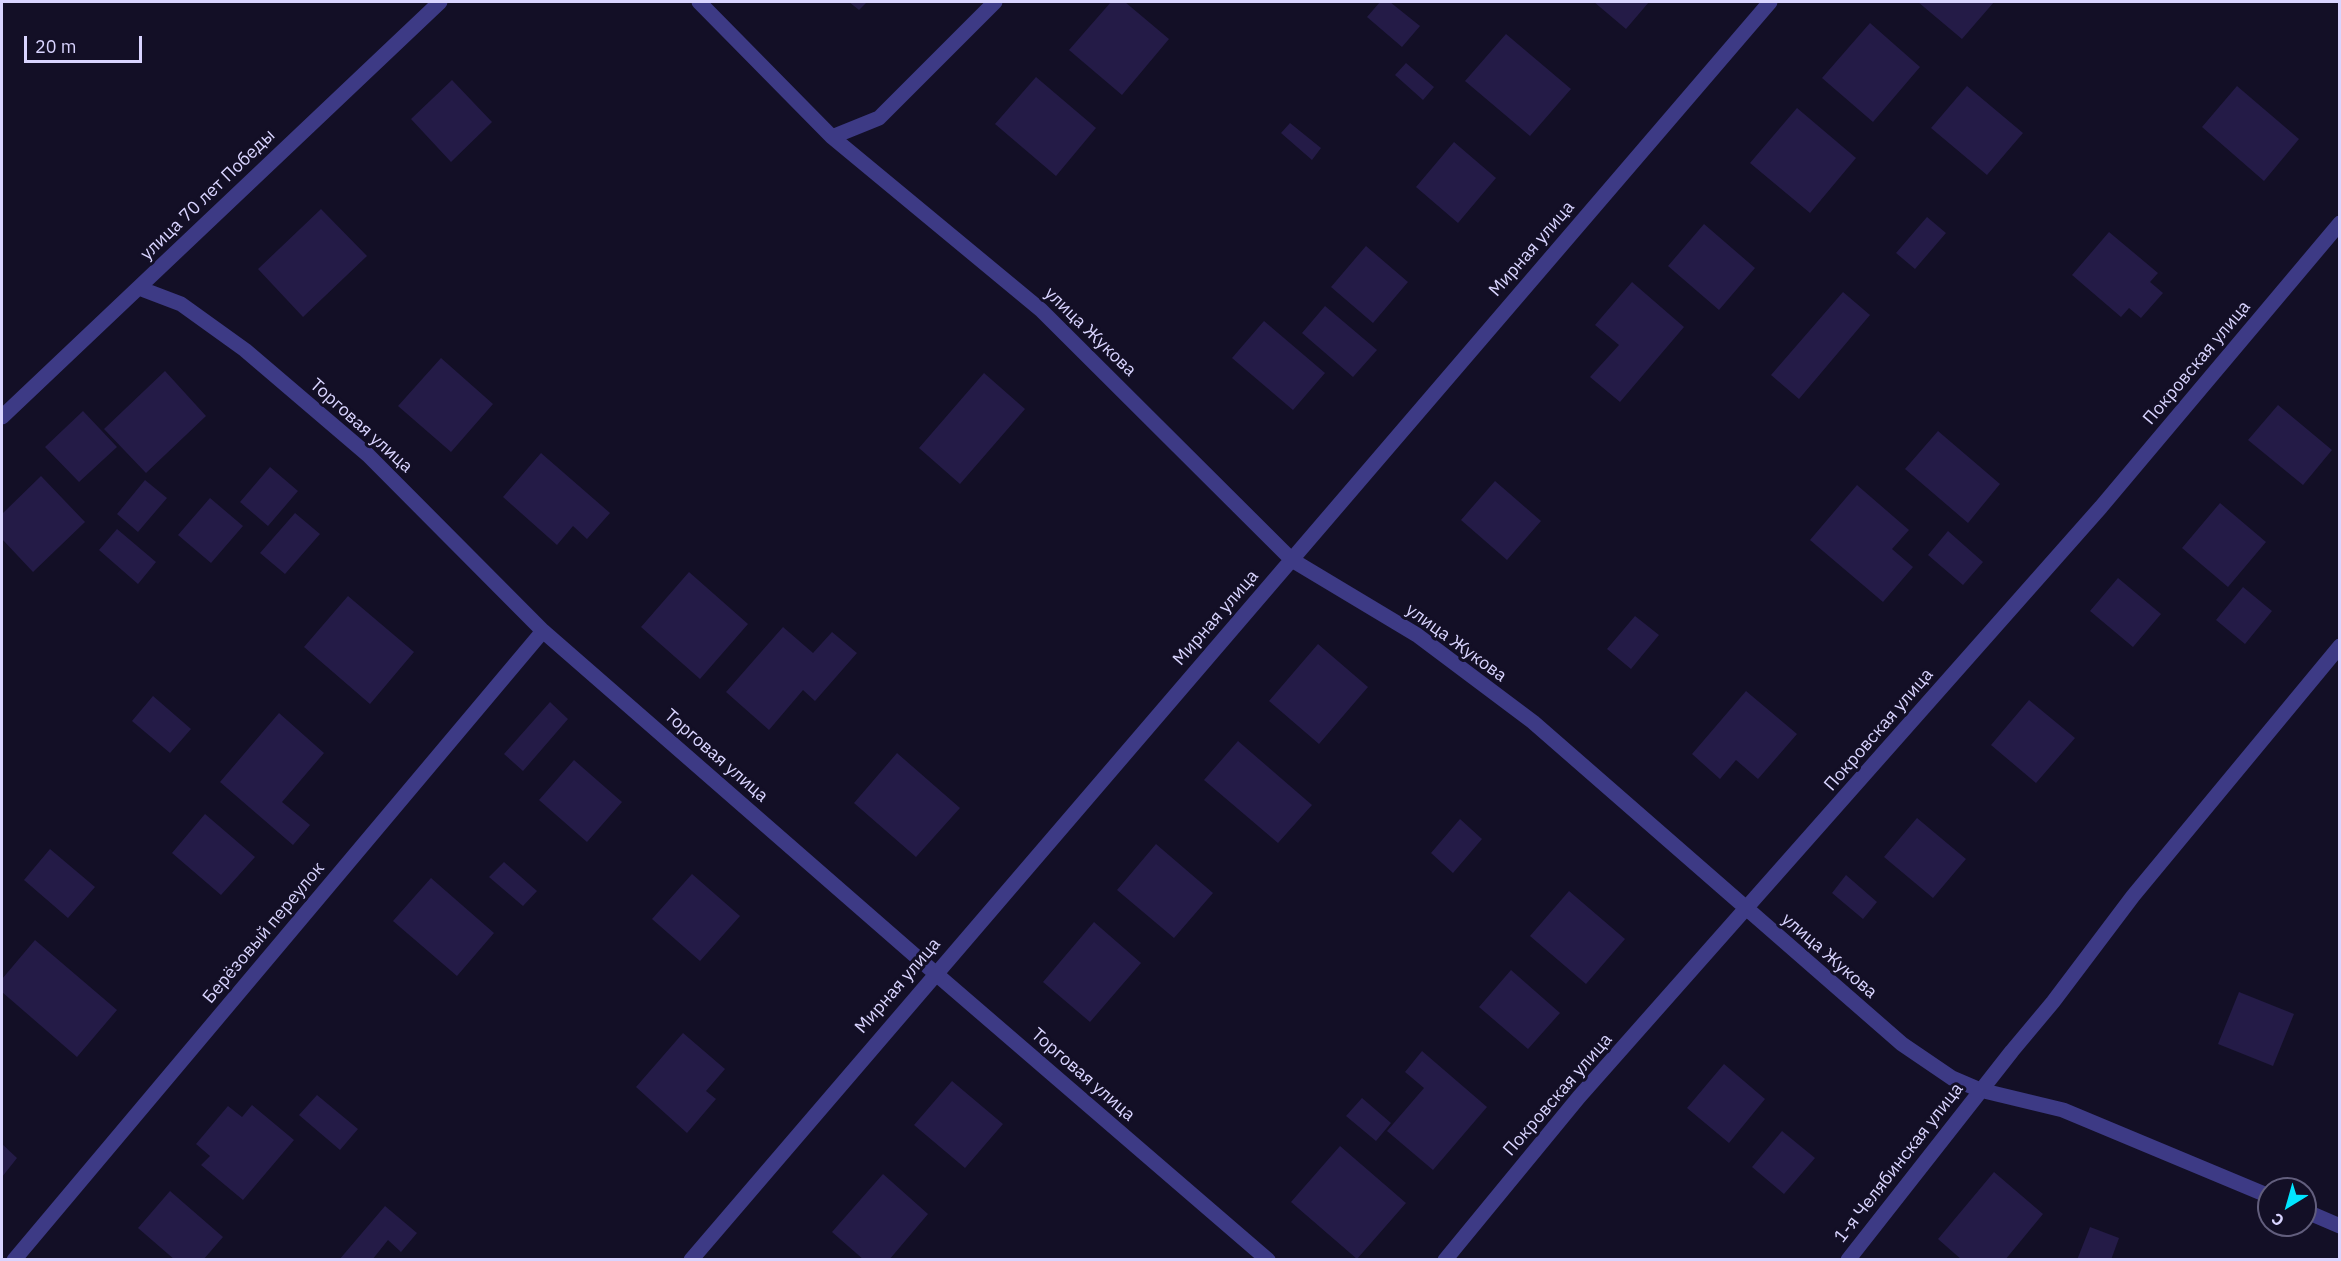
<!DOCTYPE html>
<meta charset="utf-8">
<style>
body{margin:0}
#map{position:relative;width:2341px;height:1261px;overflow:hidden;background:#130f26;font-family:"IBM Plex Sans",sans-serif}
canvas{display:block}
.frame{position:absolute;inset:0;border:3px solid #d9d4ff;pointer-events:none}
.north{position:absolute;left:2257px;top:1177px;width:60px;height:60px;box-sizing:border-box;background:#130f26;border:2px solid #625e7d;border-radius:50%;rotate:217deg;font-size:16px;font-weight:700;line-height:24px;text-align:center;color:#d9d4ff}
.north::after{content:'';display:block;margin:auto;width:21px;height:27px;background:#00e5ff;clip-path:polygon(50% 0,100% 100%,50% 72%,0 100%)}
.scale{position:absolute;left:24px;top:36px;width:118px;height:27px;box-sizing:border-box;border:3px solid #d9d4ff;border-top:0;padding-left:8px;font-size:18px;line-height:21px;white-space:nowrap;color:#d9d4ff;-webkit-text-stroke:4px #130f26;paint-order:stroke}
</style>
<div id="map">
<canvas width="2341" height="1261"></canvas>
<div class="frame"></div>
<div class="north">С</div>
<div class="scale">20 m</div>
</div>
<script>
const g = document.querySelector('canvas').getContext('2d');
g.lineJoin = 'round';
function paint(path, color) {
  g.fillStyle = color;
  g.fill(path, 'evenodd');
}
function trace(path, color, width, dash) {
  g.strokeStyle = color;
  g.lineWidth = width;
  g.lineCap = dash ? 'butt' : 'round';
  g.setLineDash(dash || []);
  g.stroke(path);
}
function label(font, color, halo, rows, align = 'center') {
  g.font = font + ' "IBM Plex Sans",sans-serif';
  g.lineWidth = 6;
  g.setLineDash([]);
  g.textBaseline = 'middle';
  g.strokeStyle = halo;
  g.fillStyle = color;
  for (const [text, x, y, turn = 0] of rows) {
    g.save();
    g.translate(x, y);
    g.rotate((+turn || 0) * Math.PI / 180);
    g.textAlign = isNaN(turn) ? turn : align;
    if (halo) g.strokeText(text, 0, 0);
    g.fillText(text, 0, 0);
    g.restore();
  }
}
const building = new Path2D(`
 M 849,2 L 867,2 L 859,10 Z
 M 1111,2 L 1125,2 L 1169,39 L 1122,95 L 1069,50 Z
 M 1380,2 L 1390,2 L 1420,26 L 1402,47 L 1367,17 Z
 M 1594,2 L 1649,2 L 1626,29 Z
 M 1918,2 L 1994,2 L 1962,39 Z
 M 1870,23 L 1920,67 L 1873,122 L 1822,78 Z
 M 1506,34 L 1571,89 L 1530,136 L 1465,81 Z
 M 1406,63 L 1434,87 L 1423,100 L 1395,75 Z
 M 1036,77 L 1096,128 L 1056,176 L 995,124 Z
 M 452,80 L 492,122 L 451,162 L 411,119 Z
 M 1967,86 L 2023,133 L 1987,175 L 1931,128 Z
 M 2237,86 L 2299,139 L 2264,181 L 2202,127 Z
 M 1797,108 L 1856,158 L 1810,213 L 1750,163 Z
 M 1290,123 L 1321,148 L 1312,160 L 1281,133 Z
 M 1454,142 L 1496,178 L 1458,223 L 1416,187 Z
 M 321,209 L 367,256 L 303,317 L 258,269 Z
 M 1927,217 L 1946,233 L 1915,269 L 1896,253 Z
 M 1704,224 L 1755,268 L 1719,310 L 1668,266 Z
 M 2109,232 L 2158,273 L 2150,282 L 2163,293 L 2141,318 L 2129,308 L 2121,317 L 2072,275 Z
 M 1366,246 L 1408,282 L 1373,323 L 1331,287 Z
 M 1632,282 L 1684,327 L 1620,402 L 1590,377 L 1619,345 L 1595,325 Z
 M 1843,292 L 1870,315 L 1799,399 L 1771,375 Z
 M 1325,306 L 1377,350 L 1353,377 L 1302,333 Z
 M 1264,321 L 1325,373 L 1293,410 L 1232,358 Z
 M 441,358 L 493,404 L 451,452 L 398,406 Z
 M 165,371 L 206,416 L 146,473 L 104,429 Z
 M 984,373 L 1025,409 L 960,484 L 919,448 Z
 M 2278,405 L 2332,450 L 2303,485 L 2248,440 Z
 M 83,411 L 117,447 L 79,482 L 45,447 Z
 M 1938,431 L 2000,484 L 1968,523 L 1905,469 Z
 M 541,453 L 610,513 L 587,539 L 573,526 L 557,545 L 503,497 Z
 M 270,467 L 298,491 L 268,526 L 240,502 Z
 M 41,476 L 85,522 L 33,572 L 2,539 L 2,514 Z
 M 145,480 L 167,498 L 138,532 L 117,514 Z
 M 1495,481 L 1541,521 L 1507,560 L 1461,520 Z
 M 1857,485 L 1909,530 L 1892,549 L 1913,567 L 1883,602 L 1810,540 Z
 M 210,498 L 243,526 L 211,563 L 178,535 Z
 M 2220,503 L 2266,542 L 2228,587 L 2182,548 Z
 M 295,513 L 320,534 L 285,574 L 260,553 Z
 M 117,529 L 156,562 L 138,584 L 99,550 Z
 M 1948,531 L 1983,562 L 1963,585 L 1928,555 Z
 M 689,572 L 748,624 L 700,679 L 641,627 Z
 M 2118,578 L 2161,614 L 2133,647 L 2090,611 Z
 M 2243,587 L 2272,611 L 2245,644 L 2216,620 Z
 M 348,596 L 414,652 L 370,704 L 304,647 Z
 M 1635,616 L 1659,635 L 1631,669 L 1607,649 Z
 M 783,627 L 813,653 L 832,632 L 857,653 L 815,701 L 803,690 L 769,730 L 726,692 Z
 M 1318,644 L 1368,687 L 1319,744 L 1269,701 Z
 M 1746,691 L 1797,734 L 1758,779 L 1736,760 L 1720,779 L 1692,754 Z
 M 153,696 L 191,729 L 170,753 L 132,721 Z
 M 2029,700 L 2075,738 L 2036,783 L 1991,745 Z
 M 550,702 L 568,719 L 523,771 L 504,754 Z
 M 279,713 L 324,753 L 282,802 L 310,825 L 293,845 L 220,782 Z
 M 1238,741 L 1312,805 L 1278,843 L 1204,780 Z
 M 897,753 L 960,808 L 916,857 L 854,803 Z
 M 574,760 L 622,802 L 587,842 L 539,800 Z
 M 205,814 L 255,857 L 221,895 L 172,853 Z
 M 1917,818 L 1966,859 L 1933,898 L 1884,857 Z
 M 1460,819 L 1482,839 L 1453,873 L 1431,853 Z
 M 1156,844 L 1213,893 L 1174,938 L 1117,890 Z
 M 50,849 L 95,887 L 68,918 L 24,880 Z
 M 504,862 L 537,891 L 523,906 L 489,877 Z
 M 692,874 L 740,916 L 700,961 L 652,919 Z
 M 1846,875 L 1877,902 L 1863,919 L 1832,893 Z
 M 431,878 L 494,933 L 457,976 L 393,921 Z
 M 1569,891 L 1625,939 L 1586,984 L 1530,936 Z
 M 1094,922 L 1141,963 L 1090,1022 L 1043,982 Z
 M 35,940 L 117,1010 L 77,1057 L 2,992 L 2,979 Z
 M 1511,970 L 1560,1013 L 1528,1049 L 1479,1007 Z
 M 2239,992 L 2294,1014 L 2273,1066 L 2218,1044 Z
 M 683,1033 L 725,1069 L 706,1091 L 716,1099 L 687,1133 L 636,1087 Z
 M 1422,1051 L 1487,1107 L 1433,1170 L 1387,1131 L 1424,1088 L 1405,1072 Z
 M 1724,1064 L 1765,1099 L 1729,1143 L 1687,1108 Z
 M 952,1081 L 1003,1124 L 965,1168 L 914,1125 Z
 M 317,1095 L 358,1129 L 340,1150 L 299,1115 Z
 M 1362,1098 L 1391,1123 L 1376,1141 L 1346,1116 Z
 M 252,1105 L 294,1140 L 243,1200 L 201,1165 L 210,1156 L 196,1144 L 228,1106 L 242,1117 Z
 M 1782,1131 L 1815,1158 L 1784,1194 L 1752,1167 Z
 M 2,1144 L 17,1158 L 2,1177 Z
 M 1340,1146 L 1406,1203 L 1357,1259 L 1291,1202 Z
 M 1994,1172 L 2043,1214 L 2005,1260 L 1962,1260 L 1938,1239 Z
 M 883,1174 L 928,1214 L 889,1260 L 864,1260 L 832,1232 Z
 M 170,1191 L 223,1237 L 203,1260 L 175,1260 L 138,1228 Z
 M 385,1206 L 417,1233 L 401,1252 L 388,1240 L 372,1260 L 339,1260 Z
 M 2090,1227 L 2119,1238 L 2111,1260 L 2077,1260 Z`);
const street = new Path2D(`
 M 699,2 L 832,137 L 1041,310 L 1292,560 L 1417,635 L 1533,722 L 1902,1044 L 1952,1078 L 1980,1090 L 2063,1110 L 2269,1196
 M 832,137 L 879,118 L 995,2
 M 139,288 L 181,304 L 245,350 L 368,455 L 543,631 L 935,973 L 1268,1260
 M 2,417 L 440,2
 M 2305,1211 L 2340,1226
 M 14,1260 L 543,631
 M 691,1260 L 1770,2
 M 1445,1260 L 1579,1097 L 2101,507 L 2340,223
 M 1848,1260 L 2012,1051 L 2053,1002 L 2133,896 L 2340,646`);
const streetNames = [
 ["улица 70 лет Победы",208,195,-44],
 ["Мирная улица",1532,249,-49],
 ["улица Жукова",1090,332,44],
 ["Покровская улица",2197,363,-50],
 ["Торговая улица",361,426,42],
 ["Мирная улица",1216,618,-49],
 ["улица Жукова",1456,643,36],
 ["Покровская улица",1879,730,-49],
 ["Торговая улица",716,756,41],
 ["Берёзовый переулок",264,933,-50],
 ["улица Жукова",1829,956,41],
 ["Мирная улица",898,986,-49],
 ["Торговая улица",1083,1075,41],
 ["Покровская улица",1558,1095,-49],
 ["1-я Челябинская улица",1899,1163,-52]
];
paint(building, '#241b47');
trace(street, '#3d3a85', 15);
label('18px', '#d9d4ff', '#130f26', streetNames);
</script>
